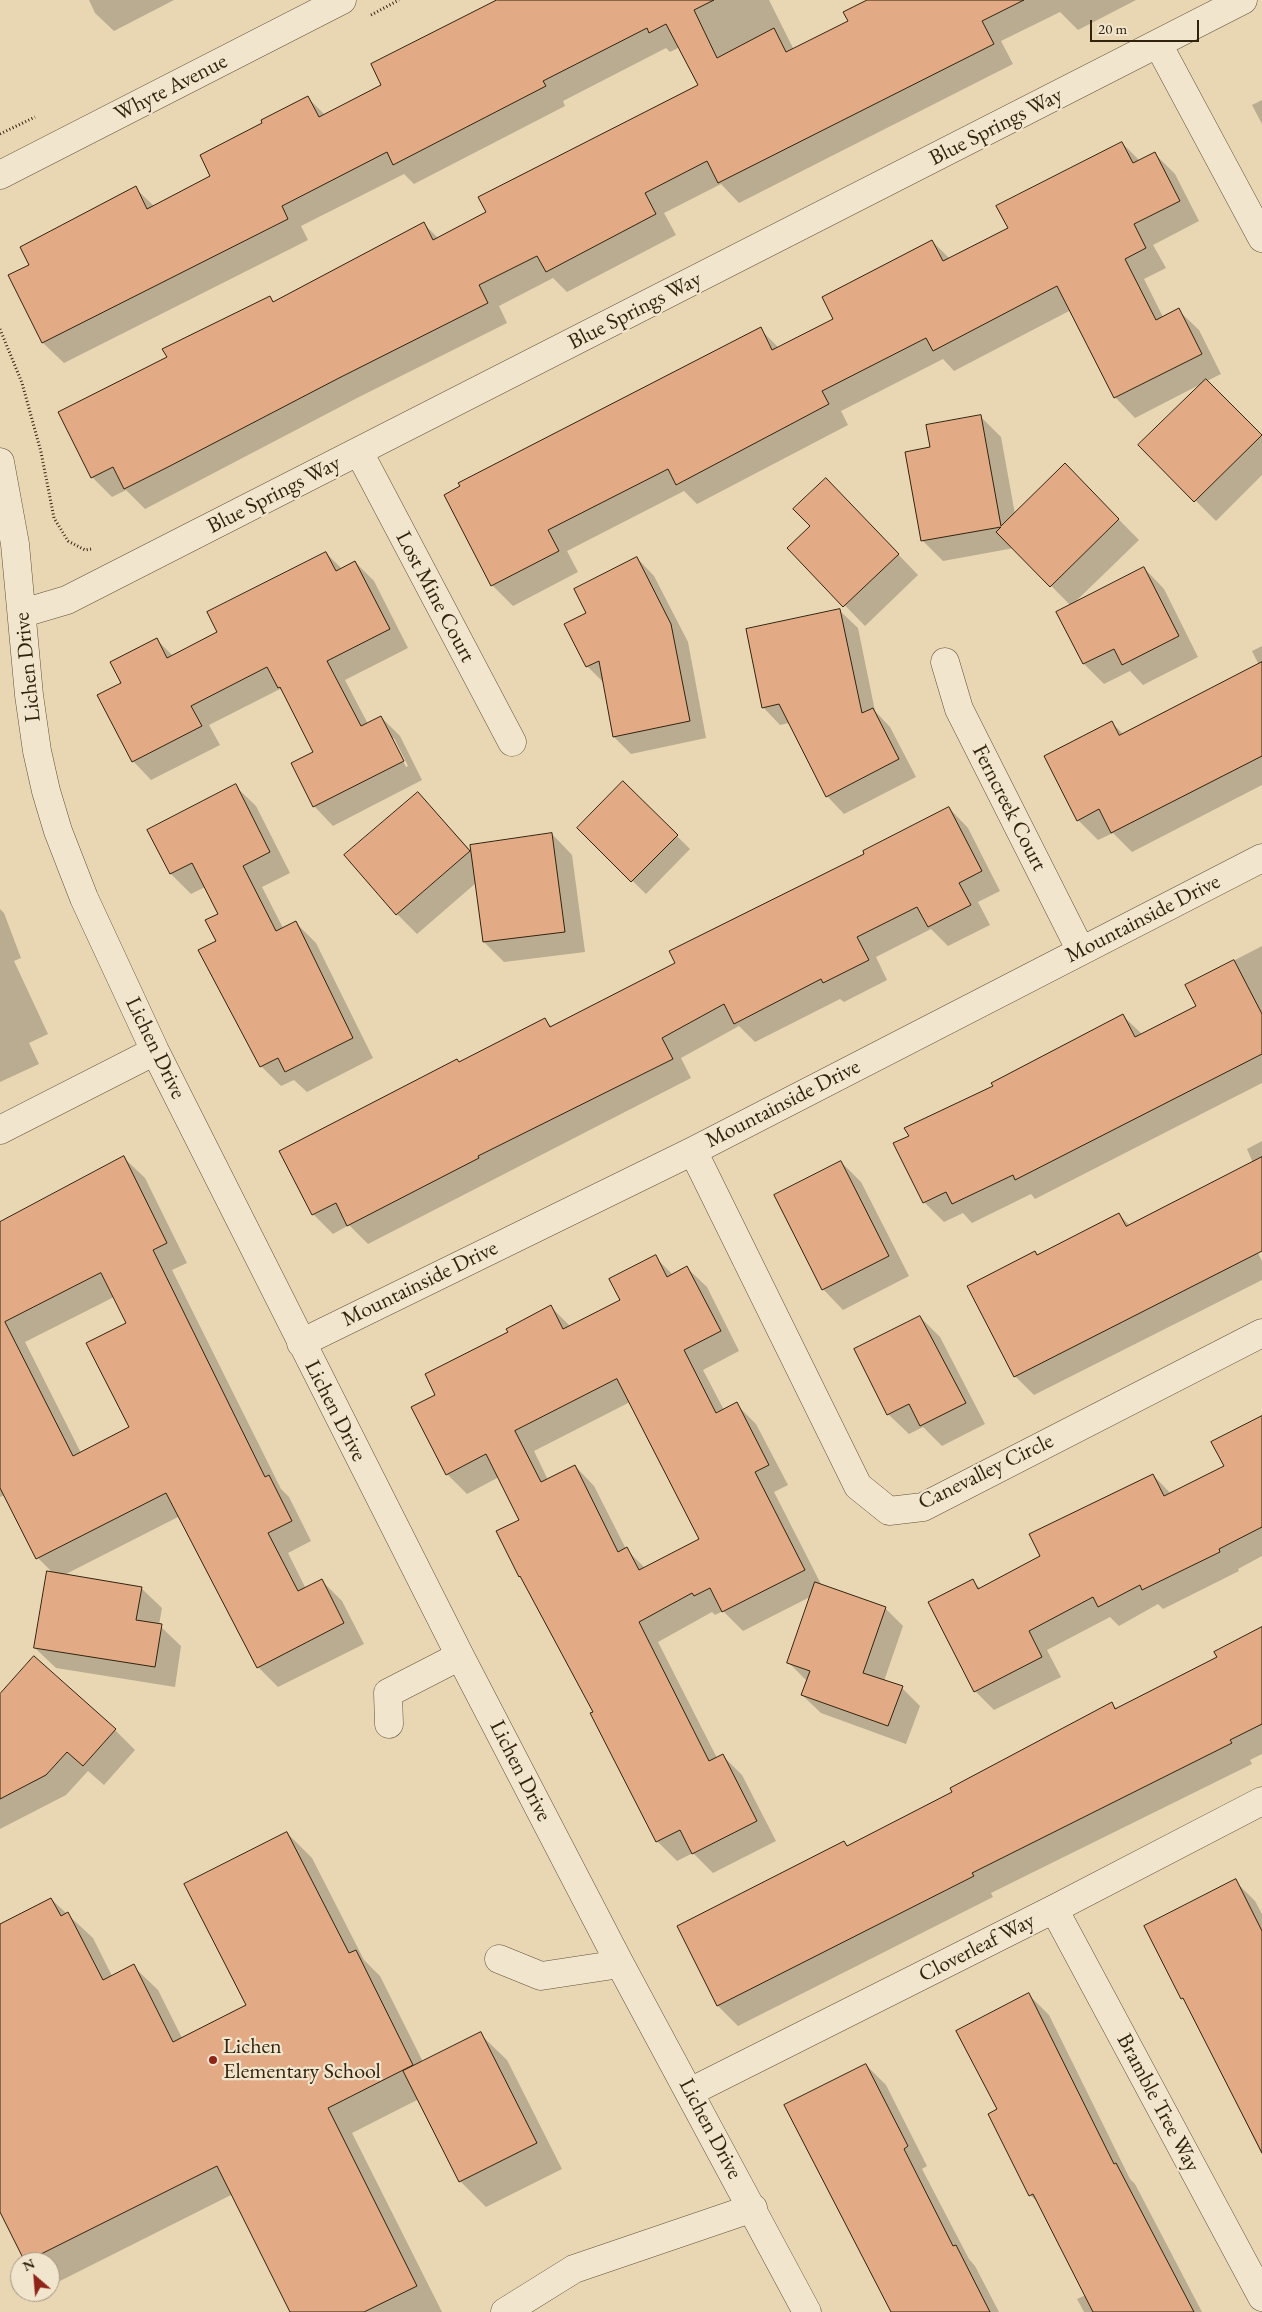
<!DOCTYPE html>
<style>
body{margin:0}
#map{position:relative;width:1262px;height:2312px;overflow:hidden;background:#e9d7b4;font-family:"EB Garamond",serif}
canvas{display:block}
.north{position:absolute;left:10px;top:2252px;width:50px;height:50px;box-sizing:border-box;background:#f1e5ce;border:1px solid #a59782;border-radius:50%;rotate:333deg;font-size:14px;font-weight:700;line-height:20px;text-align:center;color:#32230f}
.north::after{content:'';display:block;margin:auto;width:18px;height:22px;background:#8f2418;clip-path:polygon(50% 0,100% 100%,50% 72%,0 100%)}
.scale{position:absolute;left:1090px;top:20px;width:109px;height:22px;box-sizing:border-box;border:2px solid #32230f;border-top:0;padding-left:6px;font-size:15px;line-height:18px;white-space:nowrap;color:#32230f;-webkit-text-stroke:4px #f1e5ce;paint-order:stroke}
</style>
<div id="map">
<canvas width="1262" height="2312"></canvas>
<div class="north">N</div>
<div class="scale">20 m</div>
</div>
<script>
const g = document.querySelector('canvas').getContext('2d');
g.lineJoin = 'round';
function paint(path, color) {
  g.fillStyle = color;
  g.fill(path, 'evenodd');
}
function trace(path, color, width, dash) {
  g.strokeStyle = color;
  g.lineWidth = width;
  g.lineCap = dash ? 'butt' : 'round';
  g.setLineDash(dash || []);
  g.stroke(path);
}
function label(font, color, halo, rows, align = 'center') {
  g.font = font + ' "EB Garamond",serif';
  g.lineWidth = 4.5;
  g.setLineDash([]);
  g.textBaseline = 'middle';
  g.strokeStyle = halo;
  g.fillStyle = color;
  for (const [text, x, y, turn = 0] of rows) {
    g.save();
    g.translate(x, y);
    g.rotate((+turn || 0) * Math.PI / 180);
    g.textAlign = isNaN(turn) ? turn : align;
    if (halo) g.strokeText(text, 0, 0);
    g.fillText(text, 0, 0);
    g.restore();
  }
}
const shadow = new Path2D(`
 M 89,0 L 174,0 L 114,31 L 95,13 Z
 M 501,0 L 769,0 L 794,50 L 849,21 L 870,0 L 1136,0 L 1078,30 L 1060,12 L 1001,41 L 1013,64 L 739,203 L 721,184 L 664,213 L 676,235 L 567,292 L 553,278 L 499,306 L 507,323 L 359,397 L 145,509 L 126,490 L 112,497 L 92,477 L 168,358 L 269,297 L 274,302 L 424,224 L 438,238 L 488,213 L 699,86 L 680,47 L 670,52 L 666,48 L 563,101 L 565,106 L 414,184 L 404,174 L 301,226 L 308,240 L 64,363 L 43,343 L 9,276 L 31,265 L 135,188 L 154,206 L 212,177 L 264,124 L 308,98 L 325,115 L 383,86 Z
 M 1262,100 L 1262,124 L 1252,105 Z
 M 1122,143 L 1140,161 L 1155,154 L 1175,174 L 1199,221 L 1153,245 L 1166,268 L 1144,279 L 1163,317 L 1178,310 L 1199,330 L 1221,374 L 1207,381 L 1262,437 L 1262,475 L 1216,521 L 1140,445 L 1201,384 L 1135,418 L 1115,397 L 1071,310 L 954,371 L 943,359 L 841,411 L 848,425 L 697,504 L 684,491 L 567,551 L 578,572 L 513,606 L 492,585 L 446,495 L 760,329 L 779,348 L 834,320 L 932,241 L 950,259 L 1010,229 Z
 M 980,416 L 1001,437 L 1015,514 L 1065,465 L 1139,540 L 1074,603 L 1144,568 L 1164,589 L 1198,657 L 1143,685 L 1130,671 L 1104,684 L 1084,664 L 1058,612 L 1070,605 L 1014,548 L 943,561 L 923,541 L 931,448 Z
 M 846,500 L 918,575 L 865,626 L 789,548 Z
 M 326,553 L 342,569 L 355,562 L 374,581 L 408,648 L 345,680 L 368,724 L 381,717 L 400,736 L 422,780 L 333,826 L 315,807 L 293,764 L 315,752 L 285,694 L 280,689 L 209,725 L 220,745 L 151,780 L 133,761 L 123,684 L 157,640 L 173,656 L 219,633 ZM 391,738 L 394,738 L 408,766 L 406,767 Z
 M 637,558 L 654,576 L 688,642 L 706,738 L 631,754 L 614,737 L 604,683 L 587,666 L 588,613 Z
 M 840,611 L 858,628 L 875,711 L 890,727 L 916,777 L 844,814 L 827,796 L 789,723 L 780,725 L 763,707 Z
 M 1262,646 L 1262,785 L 1132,852 L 1113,833 L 1098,840 L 1078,820 L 1112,723 L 1123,734 L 1259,665 L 1252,651 Z
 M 623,783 L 690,849 L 646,894 L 578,828 Z
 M 235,786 L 256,806 L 290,873 L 262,887 L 283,928 L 295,922 L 316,943 L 373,1058 L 307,1092 L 294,1080 L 281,1086 L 261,1066 L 199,951 L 217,942 L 219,915 L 205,887 L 191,894 L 171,874 L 149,830 Z
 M 418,793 L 472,852 L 552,834 L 572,855 L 585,952 L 504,962 L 484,942 L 476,883 L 417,934 L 397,914 Z
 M 949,808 L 968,828 L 1000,891 L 978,902 L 990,925 L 948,946 L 931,929 L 876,957 L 887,980 L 844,1002 L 840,999 L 755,1042 L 739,1026 L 681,1058 L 691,1078 L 368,1244 L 349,1225 L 333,1234 L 313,1214 L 460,1063 L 545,1020 L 552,1027 L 677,964 Z
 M 0,909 L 4,913 L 21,958 L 14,961 L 48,1034 L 29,1043 L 39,1064 L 0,1082 Z
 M 1262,946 L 1262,1083 L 1035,1199 L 1031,1194 L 972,1223 L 963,1213 L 944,1222 L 924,1202 L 910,1137 L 994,1086 L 1123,1016 L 1143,1035 L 1198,1007 L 1187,985 Z
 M 1262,1141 L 1262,1251 L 1258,1253 L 1262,1261 L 1262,1280 L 1034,1395 L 1015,1376 L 1038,1256 L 1119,1214 L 1130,1226 L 1253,1163 L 1247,1149 Z
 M 124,1158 L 145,1178 L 187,1263 L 172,1270 L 281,1489 L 289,1497 L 311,1541 L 288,1553 L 306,1589 L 321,1580 L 342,1601 L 364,1644 L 278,1687 L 258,1667 L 180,1516 L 64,1575 L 141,1588 L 162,1608 L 159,1625 L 181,1646 L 175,1687 L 56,1668 L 35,1648 L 53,1573 L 38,1558 L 5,1495 L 0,1497 L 0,1222 ZM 114,1297 L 127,1324 L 130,1428 L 81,1453 L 25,1342 Z
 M 841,1162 L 861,1182 L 909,1276 L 843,1310 L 823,1289 Z
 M 655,1257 L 673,1275 L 687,1268 L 707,1287 L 739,1351 L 703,1370 L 724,1410 L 736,1404 L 756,1424 L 788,1485 L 774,1492 L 822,1586 L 885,1608 L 903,1626 L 884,1681 L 902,1688 L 920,1706 L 906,1744 L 821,1713 L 802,1695 L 807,1681 L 789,1663 L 812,1596 L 743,1631 L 723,1611 L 715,1615 L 712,1612 L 658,1642 L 717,1758 L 722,1755 L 742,1775 L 776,1841 L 713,1873 L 693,1853 L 677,1861 L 657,1841 L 594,1712 L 521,1520 L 499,1477 L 467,1494 L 447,1474 L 437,1395 L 509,1332 L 551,1307 L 571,1327 L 622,1301 ZM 630,1402 L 701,1540 L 645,1568 L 626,1549 L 594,1486 L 575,1466 L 548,1480 L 534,1451 Z
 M 920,1317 L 940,1337 L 985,1424 L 942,1446 L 923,1427 L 909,1434 L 888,1414 Z
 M 1262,1418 L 1262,1556 L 1238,1569 L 1239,1571 L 1163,1609 L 1158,1604 L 1119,1626 L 1110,1617 L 1047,1650 L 1061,1677 L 994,1710 L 975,1691 L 972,1581 L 981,1589 L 1042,1556 L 1153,1475 L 1171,1494 L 1225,1466 Z
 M 1262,1628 L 1262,1754 L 1250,1760 L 1252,1764 L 991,1893 L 993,1897 L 738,2026 L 718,2006 L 678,1927 L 844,1843 L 848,1846 L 954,1792 L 1112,1704 L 1117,1709 L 1218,1658 Z
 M 0,1696 L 115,1730 L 135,1750 L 104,1785 L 88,1771 L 66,1795 L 0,1829 Z
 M 287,1833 L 312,1858 L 364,1960 L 380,1976 L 423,2062 L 480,2034 L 507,2060 L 562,2169 L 486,2207 L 460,2181 L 419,2099 L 352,2133 L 442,2312 L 292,2312 L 233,2194 L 50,2286 L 50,2262 L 26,2262 L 0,2210 L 0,1925 L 51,1899 L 93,1938 L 112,1976 L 133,1966 L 158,1990 L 182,2038 L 247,2006 Z
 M 1235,1881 L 1255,1901 L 1262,1914 L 1262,2155 L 1187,2003 L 1182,1998 Z
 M 1029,1995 L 1049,2015 L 1130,2179 L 1135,2184 L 1202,2312 L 1084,2312 L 1077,2299 L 1086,2295 L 1039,2203 L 1030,2195 L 998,2110 Z
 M 866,2065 L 886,2085 L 927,2166 L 922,2169 L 969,2259 L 975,2266 L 999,2312 L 892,2312 Z`);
const building = new Path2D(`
 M 497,0 L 714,0 L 694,10 L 717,58 L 774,28 L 786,52 L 848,21 L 843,12 L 867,0 L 1024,0 L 982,21 L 994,44 L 718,183 L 707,161 L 645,193 L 656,214 L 546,272 L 537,256 L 479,285 L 488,303 L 339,378 L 168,467 L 124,489 L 113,467 L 91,478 L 58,412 L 167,357 L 162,349 L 270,296 L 273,302 L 424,222 L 433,240 L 486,212 L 478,197 L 698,85 L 666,24 L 649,33 L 647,28 L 543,81 L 546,86 L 393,165 L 387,152 L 282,206 L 288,219 L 42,343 L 8,275 L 29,265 L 20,247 L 136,186 L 147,209 L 210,176 L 200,155 L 262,123 L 261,120 L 308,96 L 319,117 L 381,85 L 371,64 Z
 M 1122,142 L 1133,163 L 1155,152 L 1180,201 L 1134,224 L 1146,248 L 1125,259 L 1156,320 L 1179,308 L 1202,354 L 1114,398 L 1057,286 L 933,351 L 926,338 L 822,391 L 829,404 L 676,485 L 668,469 L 548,530 L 559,551 L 491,586 L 444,495 L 460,486 L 458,483 L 761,327 L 772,350 L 833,319 L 822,297 L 932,240 L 943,261 L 1008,228 L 996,206 Z
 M 1206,379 L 1262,435 L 1194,502 L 1138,445 Z
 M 981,415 L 1001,526 L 1065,463 L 1119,519 L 1050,587 L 996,532 L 1001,527 L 921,541 L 905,452 L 930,447 L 926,425 Z
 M 826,478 L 899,554 L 843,607 L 787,548 L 810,526 L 793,509 Z
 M 326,552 L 336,571 L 355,561 L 390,629 L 327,661 L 361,726 L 381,716 L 404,761 L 313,807 L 291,763 L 313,752 L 280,687 L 278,688 L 267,667 L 191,706 L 202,726 L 132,762 L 97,695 L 121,683 L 110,662 L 157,638 L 167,658 L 217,632 L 207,612 Z
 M 637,557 L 671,624 L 690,721 L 613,737 L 599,661 L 586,667 L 564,624 L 586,613 L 574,589 Z
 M 1144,567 L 1179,636 L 1122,665 L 1114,649 L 1083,664 L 1056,612 Z
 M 840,609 L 862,713 L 873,708 L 899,759 L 826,797 L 779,704 L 762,708 L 746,629 Z
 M 1262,662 L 1262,756 L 1111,833 L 1099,809 L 1077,821 L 1044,756 L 1112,721 L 1119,735 Z
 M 623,781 L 678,835 L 631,882 L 577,828 Z
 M 236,784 L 270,852 L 243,866 L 276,931 L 296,921 L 353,1038 L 285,1072 L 278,1058 L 260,1067 L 198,950 L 216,941 L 205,920 L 218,914 L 192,863 L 170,874 L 147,830 Z
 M 418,792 L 470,851 L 396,915 L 344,855 Z
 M 949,807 L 982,871 L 959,883 L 971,905 L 928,927 L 917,907 L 857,937 L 869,960 L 823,983 L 821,979 L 734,1024 L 724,1004 L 662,1038 L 673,1059 L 478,1156 L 479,1158 L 347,1226 L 336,1203 L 312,1215 L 279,1151 L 457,1059 L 459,1062 L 545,1018 L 550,1027 L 675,963 L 669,951 L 864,854 L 863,851 Z
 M 552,833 L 565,932 L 483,942 L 470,845 Z
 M 1234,960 L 1262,1014 L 1262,1054 L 1015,1180 L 1013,1175 L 952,1204 L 946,1192 L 923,1203 L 893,1143 L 909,1136 L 904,1128 L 993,1086 L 991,1083 L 1123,1014 L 1135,1037 L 1196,1006 L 1185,985 Z
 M 124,1156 L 167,1243 L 153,1250 L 265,1477 L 269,1475 L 292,1521 L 268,1533 L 298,1591 L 322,1579 L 344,1623 L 257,1668 L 166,1493 L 36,1559 L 0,1488 L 0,1222 ZM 101,1273 L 126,1323 L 86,1343 L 129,1427 L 73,1456 L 5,1322 Z
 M 1262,1157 L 1262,1251 L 1014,1377 L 967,1286 L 1035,1251 L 1037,1255 L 1119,1213 L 1126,1226 Z
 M 841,1161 L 889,1256 L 822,1290 L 774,1195 Z
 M 656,1255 L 667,1277 L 687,1266 L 721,1331 L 684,1350 L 716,1413 L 737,1402 L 769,1465 L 755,1472 L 805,1570 L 722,1612 L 710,1588 L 694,1596 L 692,1593 L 639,1622 L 709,1761 L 723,1754 L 757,1821 L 692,1854 L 680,1830 L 656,1842 L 590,1713 L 593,1712 L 520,1576 L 519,1577 L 496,1531 L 519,1520 L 486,1454 L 446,1475 L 411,1407 L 435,1395 L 425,1374 L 508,1332 L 506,1329 L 551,1305 L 563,1329 L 620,1300 L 609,1279 ZM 617,1379 L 699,1539 L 639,1570 L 627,1547 L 618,1552 L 575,1465 L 541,1482 L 515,1431 Z
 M 920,1316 L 966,1403 L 920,1426 L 909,1404 L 887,1415 L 854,1349 Z
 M 1262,1416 L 1262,1527 L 1219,1549 L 1220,1552 L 1142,1590 L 1140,1585 L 1098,1607 L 1093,1597 L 1029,1631 L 1042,1657 L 974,1692 L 928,1602 L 973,1579 L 978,1589 L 1040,1556 L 1029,1534 L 1153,1474 L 1164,1496 L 1224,1466 L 1211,1442 Z
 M 47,1571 L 142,1587 L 136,1620 L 162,1624 L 155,1667 L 34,1648 Z
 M 815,1582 L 886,1607 L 863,1673 L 903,1686 L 888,1726 L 801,1695 L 810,1671 L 787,1663 Z
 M 1262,1627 L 1262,1724 L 1230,1740 L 1232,1743 L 972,1873 L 974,1876 L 717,2006 L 677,1926 L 844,1841 L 847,1846 L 952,1792 L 950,1788 L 1112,1702 L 1115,1709 L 1217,1657 L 1214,1652 Z
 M 34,1656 L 116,1729 L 83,1766 L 67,1752 L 46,1775 L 0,1799 L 0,1694 Z
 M 287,1832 L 349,1953 L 356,1950 L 413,2065 L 328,2108 L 417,2286 L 364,2312 L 290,2312 L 217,2166 L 25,2262 L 0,2212 L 0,1924 L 51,1898 L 61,1916 L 68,1912 L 103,1980 L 134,1964 L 173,2042 L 246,2005 L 184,1884 Z
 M 1236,1879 L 1262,1931 L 1262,2153 L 1183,1998 L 1181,1999 L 1144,1926 Z
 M 1029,1993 L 1114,2164 L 1116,2163 L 1194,2312 L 1093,2312 L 1033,2194 L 1029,2196 L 988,2114 L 997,2109 L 956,2031 Z
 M 481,2032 L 537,2143 L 459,2182 L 403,2071 Z
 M 866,2064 L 908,2146 L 904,2149 L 953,2246 L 956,2245 L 990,2312 L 891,2312 L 784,2105 Z`);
const path = new Path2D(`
 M 371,15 L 399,0
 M 0,134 L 35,117
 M 0,329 L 22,383 L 41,452 L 54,518 L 68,541 L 85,550 L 91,549`);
const minor = new Path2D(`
 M 1158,44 L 1262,238
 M 0,175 L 342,0
 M 359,452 L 512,742
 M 0,462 L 15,544 L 29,695 L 37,751 L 46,791 L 58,831 L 84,898 L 155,1051 L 460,1656 L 620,1964 L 807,2312
 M 23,613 L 67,600 L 1243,0
 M 945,662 L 959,709 L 1081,951
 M 0,1130 L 155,1051
 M 693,1151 L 858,1486 L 889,1511 L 923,1507 L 1262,1333
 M 301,1343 L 693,1151 L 1262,858
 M 389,1724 L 388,1693 L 460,1656
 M 1054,1909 L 1262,2297
 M 499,1959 L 541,1976 L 620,1964
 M 690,2092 L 1054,1909 L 1262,1801
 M 505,2312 L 574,2269 L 753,2208`);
const markers = [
 [213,2060,5,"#8f2418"]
];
const streetNames = [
 ["Whyte Avenue",171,88,-27],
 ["Blue Springs Way",996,127,-27],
 ["Blue Springs Way",635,311,-27],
 ["Blue Springs Way",274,495,-27],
 ["Lost Mine Court",435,597,62],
 ["Lichen Drive",28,667,-96],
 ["Ferncreek Court",1009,808,63],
 ["Mountainside Drive",1143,919,-27],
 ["Lichen Drive",155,1048,64],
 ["Mountainside Drive",783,1104,-27],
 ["Mountainside Drive",420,1284,-26],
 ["Lichen Drive",335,1411,63],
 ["Canevalley Circle",986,1472,-26],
 ["Lichen Drive",520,1771,63],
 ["Cloverleaf Way",977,1948,-27],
 ["Bramble Tree Way",1158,2103,62],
 ["Lichen Drive",710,2129,62]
];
const poiNames = [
 ["Lichen",223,2047],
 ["Elementary School",223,2072]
];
paint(shadow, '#0003');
paint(building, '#e3ab85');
trace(building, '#32230f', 1);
trace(minor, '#605038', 29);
trace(path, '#32230f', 3, [1, 2.5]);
trace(minor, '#f1e5ce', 28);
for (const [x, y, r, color] of markers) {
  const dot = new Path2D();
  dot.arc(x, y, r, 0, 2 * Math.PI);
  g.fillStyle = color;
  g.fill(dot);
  trace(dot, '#f1e5ce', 2);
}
label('22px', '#32230f', '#f1e5ce', streetNames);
label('22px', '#32230f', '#f1e5ce', poiNames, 'left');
</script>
